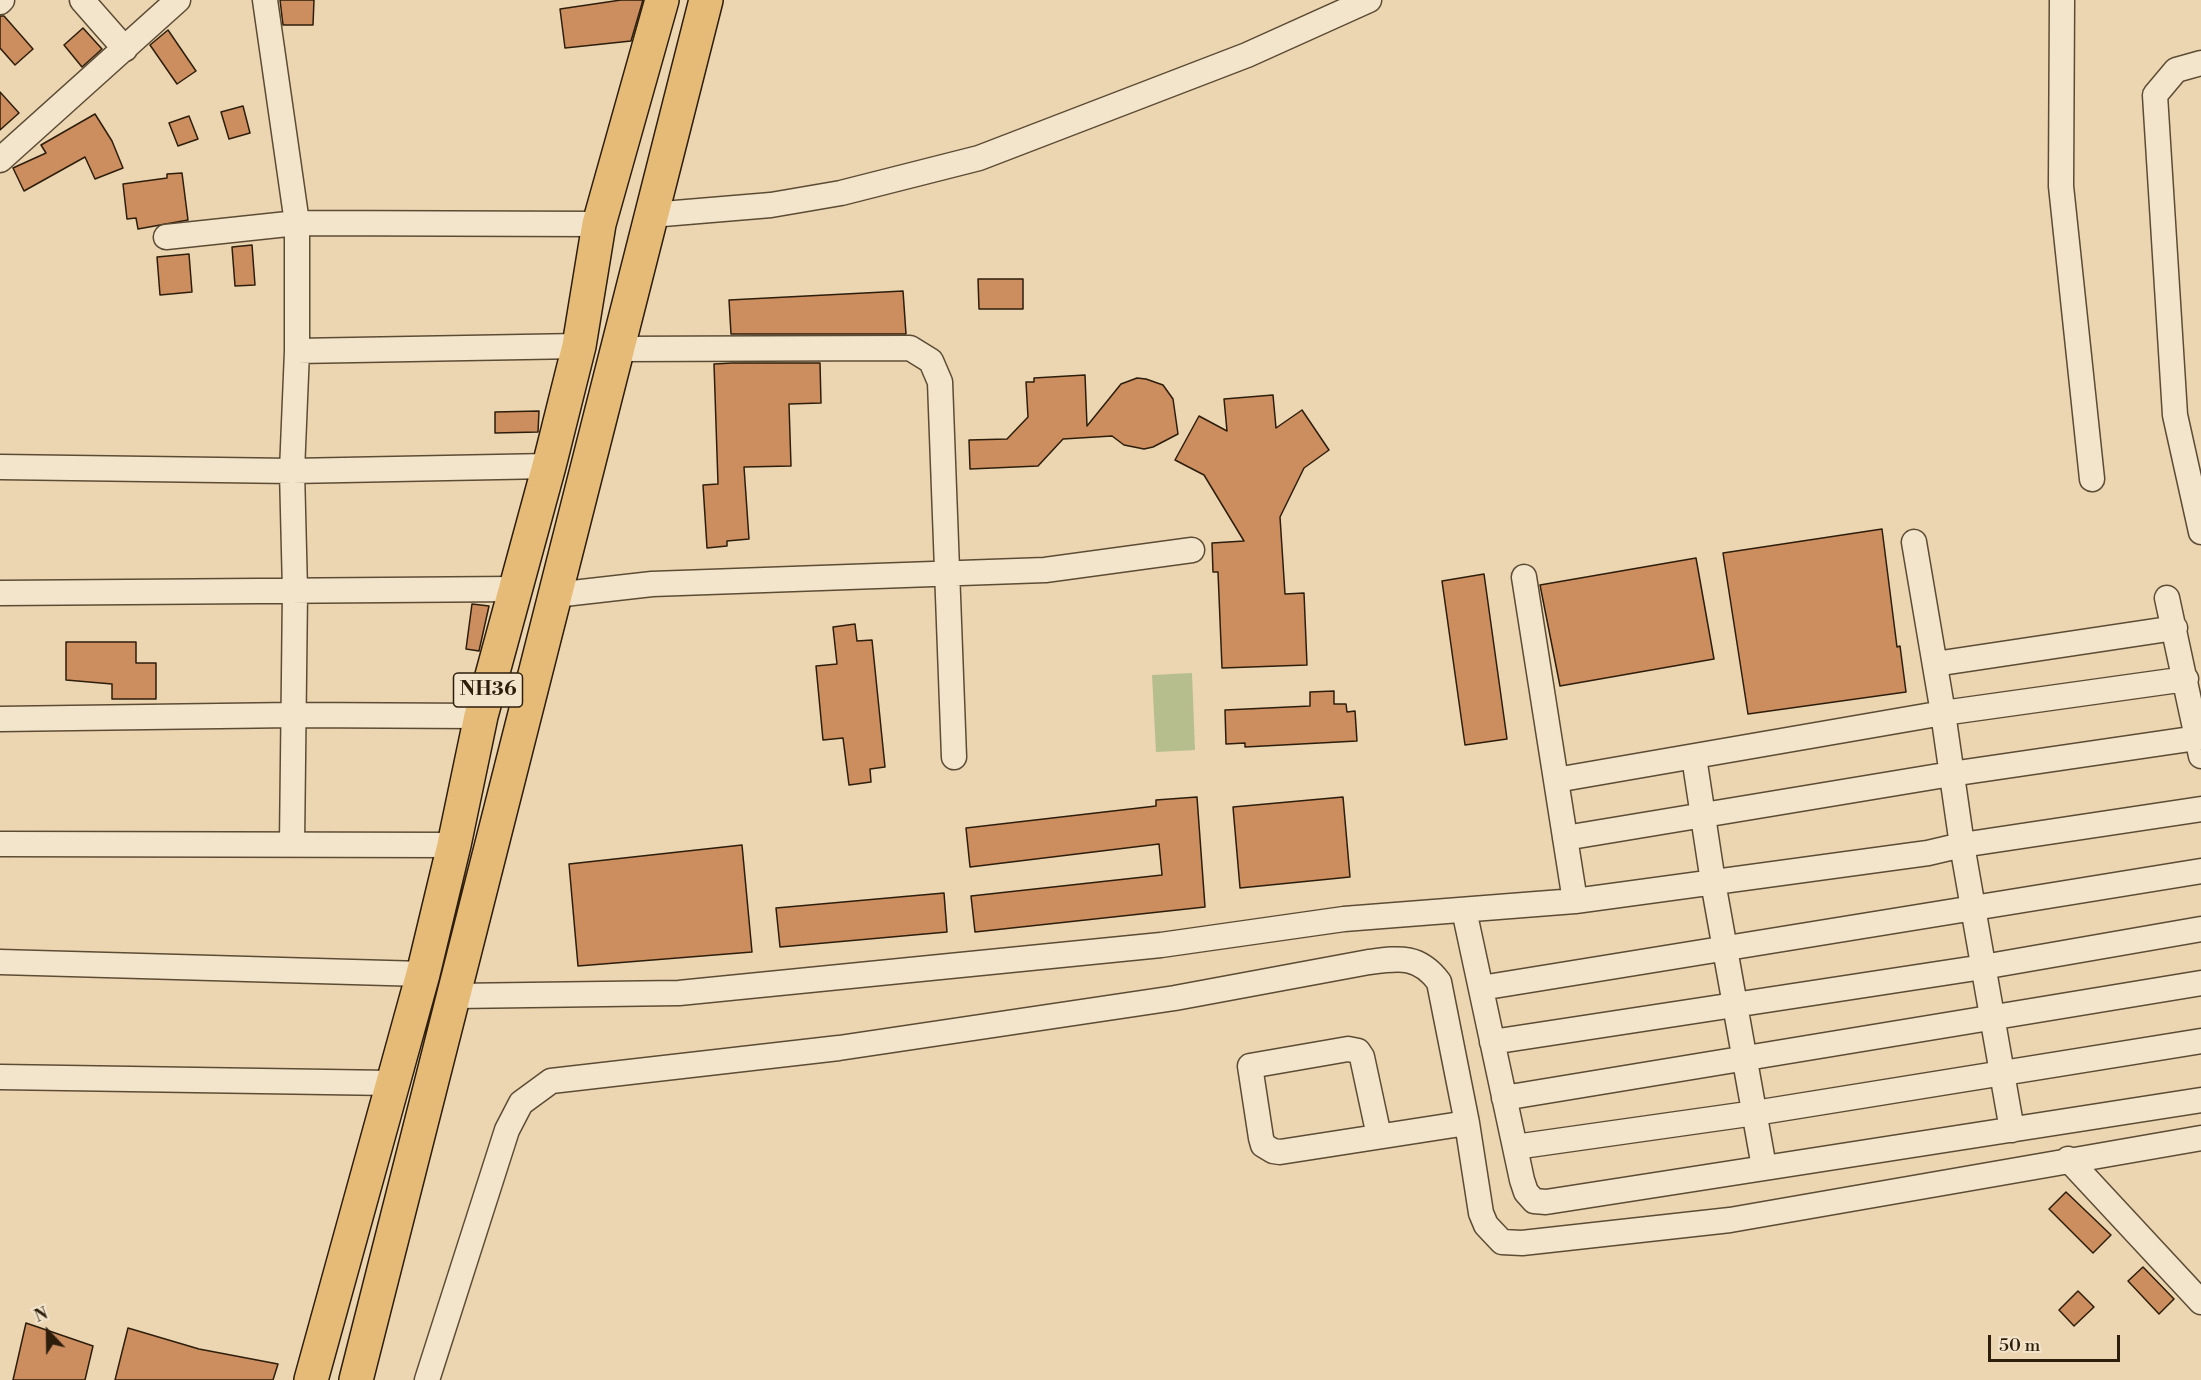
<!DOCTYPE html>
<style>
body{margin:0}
#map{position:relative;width:2201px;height:1380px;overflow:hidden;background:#ecd6b1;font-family:"Libre Bodoni",serif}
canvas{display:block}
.north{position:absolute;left:18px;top:1302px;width:60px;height:60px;-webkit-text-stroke:4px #f3e4cc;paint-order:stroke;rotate:338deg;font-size:16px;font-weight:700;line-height:24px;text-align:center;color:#2d1e0c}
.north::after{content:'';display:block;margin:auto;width:21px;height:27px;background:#2d1e0c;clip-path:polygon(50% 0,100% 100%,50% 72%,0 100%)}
.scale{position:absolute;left:1988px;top:1335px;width:132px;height:27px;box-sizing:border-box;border:3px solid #2d1e0c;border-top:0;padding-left:8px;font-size:18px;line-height:21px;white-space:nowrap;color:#2d1e0c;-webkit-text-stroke:4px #f3e4cc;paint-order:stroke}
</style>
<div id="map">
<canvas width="2201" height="1380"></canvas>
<div class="north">N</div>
<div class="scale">50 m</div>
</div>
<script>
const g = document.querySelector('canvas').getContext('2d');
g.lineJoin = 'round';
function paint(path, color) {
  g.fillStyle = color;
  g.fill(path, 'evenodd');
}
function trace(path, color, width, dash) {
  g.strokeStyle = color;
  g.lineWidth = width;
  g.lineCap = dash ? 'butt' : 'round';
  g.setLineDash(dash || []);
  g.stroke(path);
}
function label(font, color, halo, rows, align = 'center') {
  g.font = font + ' "Libre Bodoni",serif';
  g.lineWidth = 6;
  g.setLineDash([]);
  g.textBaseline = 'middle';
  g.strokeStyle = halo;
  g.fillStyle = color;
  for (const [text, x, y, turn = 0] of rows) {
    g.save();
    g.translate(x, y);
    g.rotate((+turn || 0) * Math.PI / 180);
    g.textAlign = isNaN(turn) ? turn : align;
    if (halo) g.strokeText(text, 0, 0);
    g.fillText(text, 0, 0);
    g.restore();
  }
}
const green = new Path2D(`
 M 1192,673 L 1195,750 L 1156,752 L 1152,675 Z`);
const building = new Path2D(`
 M 280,0 L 314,0 L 313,25 L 283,25 Z
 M 621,0 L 643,0 L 631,41 L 565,48 L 560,9 Z
 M 0,16 L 4,16 L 33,49 L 15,65 L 0,48 Z
 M 83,28 L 102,49 L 82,67 L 64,45 Z
 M 168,30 L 196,71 L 177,84 L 150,45 Z
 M 0,92 L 19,113 L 0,130 Z
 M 243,106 L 250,133 L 229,139 L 221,112 Z
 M 95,114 L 112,141 L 123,168 L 95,179 L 85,157 L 24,191 L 13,168 L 46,153 L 41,145 Z
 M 189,116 L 198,139 L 178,146 L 169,123 Z
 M 182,173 L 188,220 L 138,229 L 136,218 L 127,219 L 123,184 L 167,178 L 167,174 Z
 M 252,245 L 255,285 L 235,286 L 232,247 Z
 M 189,254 L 192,292 L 160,295 L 157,257 Z
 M 978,279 L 1023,279 L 1023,309 L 979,309 Z
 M 903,291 L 906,334 L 731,334 L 729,300 Z
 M 732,363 L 820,363 L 821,403 L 789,404 L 791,466 L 744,467 L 749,539 L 727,541 L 727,546 L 707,548 L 703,485 L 718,484 L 714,364 Z
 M 1085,375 L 1087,426 L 1121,384 L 1137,378 L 1146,379 L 1163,385 L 1173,399 L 1178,434 L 1153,447 L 1144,449 L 1124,445 L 1112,436 L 1063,439 L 1038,466 L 970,469 L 969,440 L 1007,439 L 1028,417 L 1026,382 L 1034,382 L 1034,378 Z
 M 1273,395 L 1276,428 L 1302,410 L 1329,450 L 1304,468 L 1280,517 L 1285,594 L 1304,593 L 1307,665 L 1222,668 L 1218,572 L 1213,572 L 1212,543 L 1244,541 L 1204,475 L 1175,460 L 1199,416 L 1227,431 L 1224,399 Z
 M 539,411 L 538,432 L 495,433 L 495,412 Z
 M 1882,529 L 1897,647 L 1900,646 L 1906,692 L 1748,714 L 1723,553 Z
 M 1696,558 L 1714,659 L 1560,686 L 1540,585 Z
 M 1484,574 L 1507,739 L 1465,745 L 1442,581 Z
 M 472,604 L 489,606 L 479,651 L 466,649 Z
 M 855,624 L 857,641 L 872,640 L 885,767 L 870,769 L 871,782 L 849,785 L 843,738 L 823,740 L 816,666 L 837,664 L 833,627 Z
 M 66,642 L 136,642 L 136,663 L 156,663 L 156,699 L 112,699 L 112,684 L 66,680 Z
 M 1334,691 L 1334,704 L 1346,704 L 1347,712 L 1355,711 L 1357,741 L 1245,747 L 1245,743 L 1226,744 L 1225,710 L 1310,706 L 1310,692 Z
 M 1197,797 L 1205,907 L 975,932 L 971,896 L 1162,875 L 1159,844 L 970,867 L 966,828 L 1156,806 L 1156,800 Z
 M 1343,797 L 1350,877 L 1240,888 L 1233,807 Z
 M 742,845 L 752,952 L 578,966 L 569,864 Z
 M 944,893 L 947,932 L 780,947 L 776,908 Z
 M 2066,1192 L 2111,1235 L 2093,1253 L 2049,1209 Z
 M 2143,1267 L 2174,1299 L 2159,1314 L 2128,1281 Z
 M 2078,1291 L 2094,1307 L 2074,1326 L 2059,1310 Z
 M 26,1323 L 93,1346 L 85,1380 L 13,1380 Z
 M 128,1328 L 199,1349 L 278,1364 L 273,1380 L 115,1380 Z`);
const minor = new Path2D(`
 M 82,0 L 125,49
 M 265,0 L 297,223 L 297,351 L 292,471 L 295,591 L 292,844
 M 2062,0 L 2061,186 L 2092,479
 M 0,2 L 2,0
 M 2201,63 L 2176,70 L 2155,95 L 2175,415 L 2201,532
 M 0,160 L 178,0
 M 651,215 L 771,205 L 841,193 L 979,158 L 1247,55 L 1369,0
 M 166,237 L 297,223 L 599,224
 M 617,349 L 910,348 L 931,361 L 940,382 L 954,757
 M 297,351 L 579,346
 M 0,467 L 292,471 L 549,466
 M 1914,542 L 1943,713 L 1962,845 L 2012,1130
 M 1524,577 L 1575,901
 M 0,593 L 514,589
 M 555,595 L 652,584 L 1045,570 L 1192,550
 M 2167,598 L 2201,756
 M 1935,664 L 2175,628
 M 0,719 L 293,715 L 481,716
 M 1694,757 L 1713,882 L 1764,1167
 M 1556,780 L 1943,713 L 2186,679
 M 1565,838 L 1951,774 L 2197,738
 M 0,844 L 454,845
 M 1464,910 L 1522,1180 L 1526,1192 L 1534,1201 L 1546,1202 L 2201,1100
 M 0,962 L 423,974
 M 1481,988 L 2201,871
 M 455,996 L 679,993 L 1161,945 L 1344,919 L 1575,901 L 1928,853 L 1962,845 L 2201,809
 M 1492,1042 L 1983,967 L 2201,929
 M 0,1077 L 391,1083
 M 1504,1098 L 2201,983
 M 1379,1136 L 1362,1057 L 1358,1051 L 1348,1049 L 1250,1066 L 1261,1138 L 1263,1145 L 1273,1151 L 1280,1152 L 1467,1123
 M 1515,1147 L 1755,1113 L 2201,1041
 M 2068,1159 L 2201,1302
 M 427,1380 L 507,1130 L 521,1103 L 551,1081 L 839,1048 L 1175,998 L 1369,962 C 1400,958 1419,955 1439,982 L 1467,1123 L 1481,1213 L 1486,1225 L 1502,1242 L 1522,1243 L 1730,1220 L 2201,1138`);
const highway = new Path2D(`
 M 311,1380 L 423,974 L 454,845 L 481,716 L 549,466 L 579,346 L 599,224 L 662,0
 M 356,1380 L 706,0`);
const shields = [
 [488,690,69]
];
const shieldNames = [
 ["NH36",488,690]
];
paint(green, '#b6be8d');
paint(building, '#cc8d5f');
trace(building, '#2d1e0c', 1.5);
trace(minor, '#5d4c35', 27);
trace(highway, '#2d1e0c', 36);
trace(minor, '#f3e4cc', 24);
trace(highway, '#e6bb78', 33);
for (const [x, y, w] of shields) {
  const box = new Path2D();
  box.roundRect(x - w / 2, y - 17, w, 34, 4.5);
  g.fillStyle = '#f3e4cc';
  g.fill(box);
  trace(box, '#2d1e0c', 1.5);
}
label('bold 20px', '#2d1e0c', null, shieldNames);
</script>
